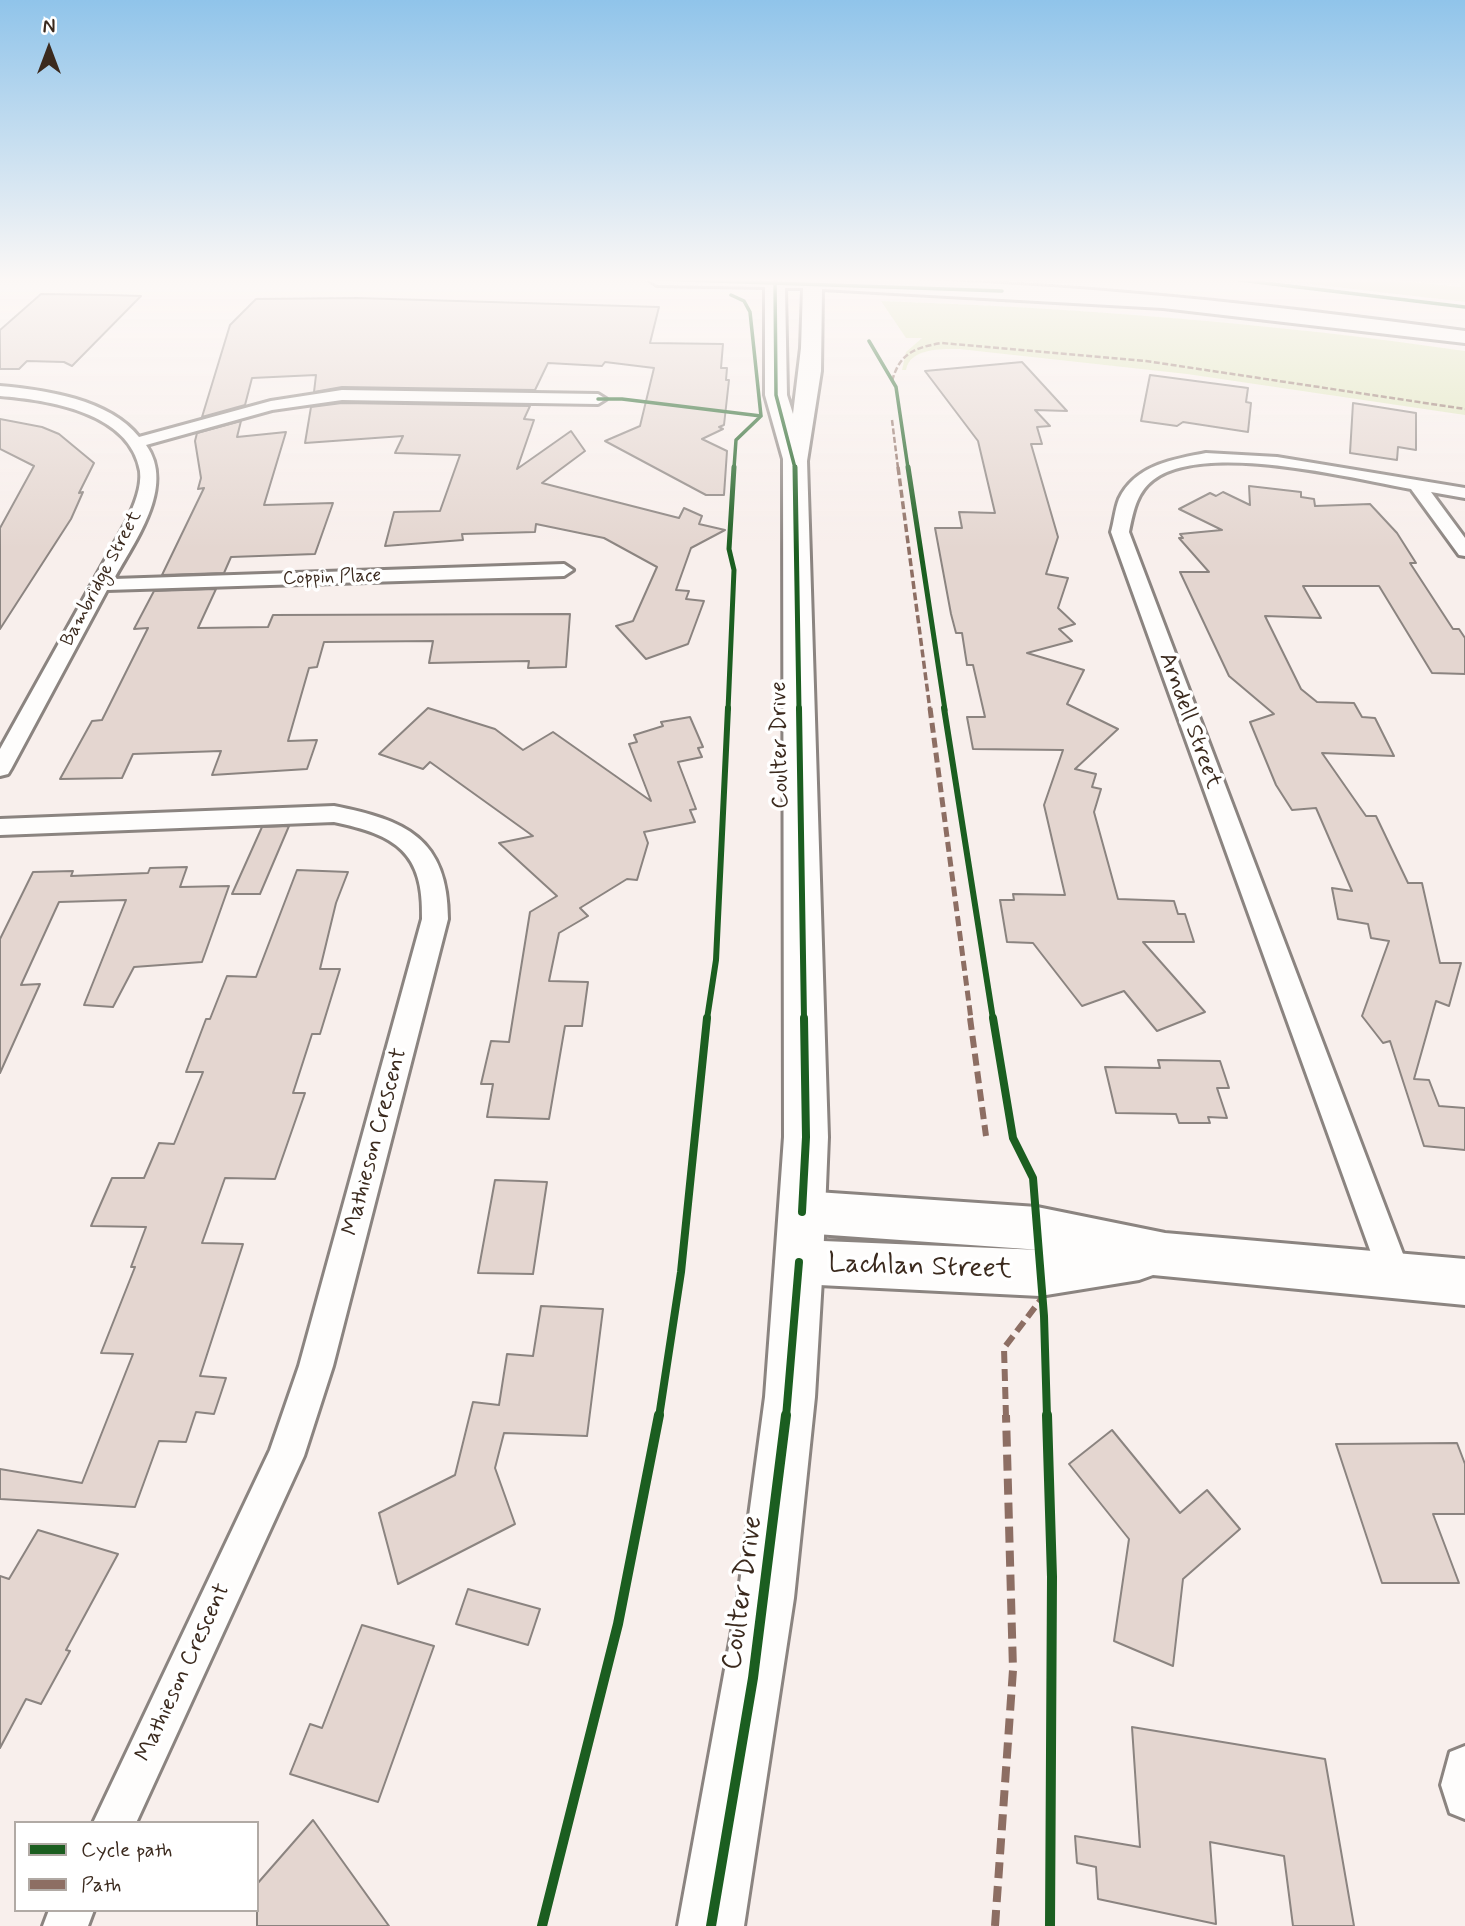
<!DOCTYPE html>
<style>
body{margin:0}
#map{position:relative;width:1465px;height:1926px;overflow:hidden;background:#f8efec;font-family:Mynerve,sans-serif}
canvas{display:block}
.legend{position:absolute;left:14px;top:1821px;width:245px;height:91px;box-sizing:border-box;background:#fff;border:2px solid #b1aaa5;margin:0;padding:9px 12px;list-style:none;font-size:21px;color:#3b2a1e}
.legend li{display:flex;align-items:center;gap:14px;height:35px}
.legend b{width:35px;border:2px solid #b1aaa5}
.north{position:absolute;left:14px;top:14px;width:70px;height:70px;-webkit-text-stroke:5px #fff;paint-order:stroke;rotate:0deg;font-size:19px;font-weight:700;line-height:28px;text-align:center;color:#3b2a1e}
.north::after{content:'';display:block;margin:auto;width:24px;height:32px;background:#3b2a1e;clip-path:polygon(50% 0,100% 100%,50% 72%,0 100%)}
</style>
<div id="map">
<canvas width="1465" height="1926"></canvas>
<ul class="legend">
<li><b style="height:9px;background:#1b5e20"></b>Cycle path</li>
<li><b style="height:9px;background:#8d6e63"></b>Path</li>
</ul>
<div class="north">N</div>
</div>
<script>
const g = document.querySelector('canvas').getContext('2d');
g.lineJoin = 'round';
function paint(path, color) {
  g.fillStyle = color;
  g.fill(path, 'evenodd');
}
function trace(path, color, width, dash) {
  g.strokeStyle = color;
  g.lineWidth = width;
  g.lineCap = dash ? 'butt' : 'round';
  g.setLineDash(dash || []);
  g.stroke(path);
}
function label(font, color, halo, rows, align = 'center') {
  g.font = font + ' Mynerve,sans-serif';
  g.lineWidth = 7;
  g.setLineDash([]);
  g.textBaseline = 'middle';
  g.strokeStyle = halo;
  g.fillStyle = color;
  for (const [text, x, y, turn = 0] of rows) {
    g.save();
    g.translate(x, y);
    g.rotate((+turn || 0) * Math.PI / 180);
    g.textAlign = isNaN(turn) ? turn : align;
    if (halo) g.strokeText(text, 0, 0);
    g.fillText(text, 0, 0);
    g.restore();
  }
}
const green = new Path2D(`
 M 1268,279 L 1385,279 L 1461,287 L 1460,279 L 1465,279 L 1465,302 Z
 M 881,301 C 1077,308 1271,323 1465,351 L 1465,415 L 1187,374 L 959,349 C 941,349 910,348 906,370 L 902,370 L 906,352 L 922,338 L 906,338 Z`);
const building = new Path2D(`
 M 41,294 L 109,295 L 141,296 L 72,366 L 64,362 L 27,361 L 19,369 L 0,369 L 0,330 Z
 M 357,298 L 659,307 L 650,343 L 723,344 L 721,368 L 727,368 L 726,380 L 729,380 L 724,425 L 719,427 L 723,429 L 702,439 L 727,451 L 724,495 L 706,495 L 605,441 L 640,426 L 654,368 L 605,362 L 602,366 L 548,363 L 535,390 L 342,387 L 314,392 L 316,375 L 252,378 L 245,405 L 202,417 L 230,325 L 256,299 Z
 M 1022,362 L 1067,411 L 1035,410 L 1050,426 L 1037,427 L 1042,444 L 1031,444 L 1058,537 L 1046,574 L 1068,578 L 1058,608 L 1075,624 L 1059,629 L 1072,641 L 1027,653 L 1084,670 L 1067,704 L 1118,729 L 1075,769 L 1096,774 L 1092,787 L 1101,789 L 1094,812 L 1118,899 L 1174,901 L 1178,914 L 1185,914 L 1194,942 L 1143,942 L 1205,1012 L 1157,1031 L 1124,991 L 1082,1006 L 1033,943 L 1007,942 L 1000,900 L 1014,900 L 1013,894 L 1065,895 L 1044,805 L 1063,750 L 973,749 L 967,717 L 985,717 L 973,665 L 967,665 L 962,633 L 956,633 L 951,614 L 935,528 L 962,528 L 959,512 L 995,513 L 978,441 L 925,371 Z
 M 1150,375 L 1248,388 L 1246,402 L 1251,403 L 1248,432 L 1183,422 L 1177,426 L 1141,421 Z
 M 342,403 L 530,406 L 524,419 L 534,420 L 517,469 L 571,431 L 585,451 L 542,483 L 679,518 L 684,508 L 702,516 L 699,524 L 725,530 L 691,548 L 676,590 L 689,591 L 686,599 L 704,601 L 688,644 L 646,659 L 616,626 L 633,621 L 657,567 L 604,538 L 536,524 L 535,532 L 462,534 L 463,540 L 385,546 L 394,512 L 440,511 L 460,455 L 395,453 L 403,436 L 305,443 L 311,407 Z
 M 1353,403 L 1416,413 L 1416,450 L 1398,447 L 1397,460 L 1350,453 Z
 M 0,419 L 42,427 L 59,434 L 94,463 L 79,493 L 83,492 L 71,519 L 0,629 L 0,528 L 34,466 L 0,449 Z
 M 241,421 L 237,437 L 286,432 L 264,505 L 333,503 L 315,554 L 231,557 L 224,573 L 162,575 L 204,488 L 198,489 L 201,478 L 195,441 L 197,433 Z
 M 1249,486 L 1301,492 L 1301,497 L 1314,499 L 1315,506 L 1370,504 L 1397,533 L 1416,563 L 1410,563 L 1453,629 L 1459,629 L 1465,638 L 1465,674 L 1432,673 L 1379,586 L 1303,586 L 1321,618 L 1265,616 L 1301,689 L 1317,702 L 1354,703 L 1362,717 L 1375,718 L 1394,756 L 1322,753 L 1366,816 L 1376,816 L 1408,883 L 1422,883 L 1440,963 L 1461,963 L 1449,1006 L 1436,1001 L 1414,1079 L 1429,1080 L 1439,1106 L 1465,1108 L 1465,1150 L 1424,1146 L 1390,1041 L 1383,1043 L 1362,1016 L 1389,941 L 1371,938 L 1368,924 L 1338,919 L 1332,888 L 1352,891 L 1316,808 L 1292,810 L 1276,785 L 1250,722 L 1274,714 L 1229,676 L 1180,572 L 1209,572 L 1179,538 L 1183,538 L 1180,534 L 1222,530 L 1179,509 L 1210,493 L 1216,496 L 1223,492 L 1250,505 Z
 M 216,589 L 198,628 L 268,627 L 273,615 L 570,614 L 566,667 L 528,668 L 529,661 L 429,663 L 433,641 L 324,642 L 317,667 L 309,668 L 288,741 L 317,740 L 307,769 L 212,775 L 221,751 L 133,754 L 122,778 L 60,779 L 92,721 L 102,720 L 148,628 L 134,629 L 154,591 Z
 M 428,708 L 495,729 L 523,750 L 553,732 L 651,801 L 629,744 L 637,742 L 634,735 L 663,726 L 661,722 L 690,717 L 703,747 L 698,748 L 702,757 L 678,762 L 696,809 L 690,810 L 695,822 L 644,832 L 648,843 L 637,880 L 627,879 L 580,908 L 588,916 L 559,933 L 549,981 L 588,982 L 582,1026 L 565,1026 L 549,1119 L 487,1117 L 493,1084 L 481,1084 L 491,1041 L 509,1042 L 530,912 L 557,896 L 499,843 L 533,836 L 430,762 L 423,769 L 379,754 Z
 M 289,826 L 260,894 L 232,894 L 262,827 Z
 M 187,867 L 180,887 L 229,886 L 202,962 L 134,967 L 113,1007 L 84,1005 L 126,900 L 59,902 L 21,985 L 40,984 L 0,1073 L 0,939 L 33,872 L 73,871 L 71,876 L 148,873 L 150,868 Z
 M 297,870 L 348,872 L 336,903 L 320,969 L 340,969 L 320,1034 L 312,1034 L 293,1093 L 305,1093 L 275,1179 L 225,1178 L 202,1243 L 243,1244 L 200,1376 L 226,1378 L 214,1414 L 196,1412 L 186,1442 L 159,1441 L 135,1507 L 0,1499 L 0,1469 L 82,1483 L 133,1354 L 101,1353 L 135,1267 L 131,1267 L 146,1227 L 91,1226 L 112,1178 L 144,1178 L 159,1143 L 174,1144 L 203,1072 L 186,1072 L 206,1019 L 210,1019 L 227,976 L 256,977 Z
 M 1158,1060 L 1220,1061 L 1229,1088 L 1217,1088 L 1227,1118 L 1208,1117 L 1210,1123 L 1179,1123 L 1176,1114 L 1116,1113 L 1105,1067 L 1160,1068 Z
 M 495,1180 L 547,1182 L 533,1274 L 478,1273 Z
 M 541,1306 L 603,1309 L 587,1436 L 504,1433 L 495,1468 L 515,1524 L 398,1584 L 379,1513 L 455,1475 L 473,1402 L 499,1405 L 507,1354 L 533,1356 Z
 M 1112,1430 L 1180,1513 L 1207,1490 L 1240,1529 L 1183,1579 L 1173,1666 L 1114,1641 L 1129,1539 L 1069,1464 Z
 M 1457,1443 L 1465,1464 L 1465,1514 L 1433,1514 L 1459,1583 L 1382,1583 L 1336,1444 Z
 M 38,1530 L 118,1554 L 66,1650 L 70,1651 L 41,1704 L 26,1699 L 0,1748 L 0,1576 L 9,1579 Z
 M 468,1589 L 540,1609 L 528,1645 L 456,1624 Z
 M 362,1625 L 434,1646 L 378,1802 L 290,1774 L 310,1724 L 322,1728 Z
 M 1132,1727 L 1325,1759 L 1354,1926 L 1293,1926 L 1284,1856 L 1210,1842 L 1216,1924 L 1098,1899 L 1096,1867 L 1077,1863 L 1075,1836 L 1140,1847 Z
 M 313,1820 L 389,1926 L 257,1926 L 257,1884 Z`);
const street = new Path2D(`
 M 0,386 C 45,390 109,399 139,437 L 271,401 L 342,390 L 598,394 L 606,399 L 598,404 L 342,400 L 272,410 L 146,445 C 176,487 134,542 114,579 L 564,564 L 573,570 L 564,576 L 107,590 L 11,769 L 8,774 L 0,776 L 0,749 L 128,519 C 134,505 142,487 140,471 C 130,412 48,400 0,396 Z
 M 1206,453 L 1277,457 L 1465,488 L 1465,498 L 1431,492 L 1465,538 L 1465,556 L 1459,555 L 1411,489 C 1350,478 1204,441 1153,480 C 1136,493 1133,513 1129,532 L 1411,1275 L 1406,1286 L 1395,1290 L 1384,1286 L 1379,1275 L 1111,532 C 1114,522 1115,509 1119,499 C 1135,465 1174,459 1206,453 Z
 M 334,806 C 405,820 448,838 448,919 L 333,1366 L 304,1456 L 136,1823 L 93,1823 L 270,1450 L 299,1366 L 422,919 C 424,852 396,835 334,822 L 0,835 L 0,819 Z
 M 1465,1746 L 1465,1819 L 1450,1813 L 1441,1785 L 1450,1752 Z
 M 49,1910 L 94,1910 L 88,1926 L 43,1926 Z`);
const secondary = new Path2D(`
 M 802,1191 L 1037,1207 L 1165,1233 L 1465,1259 L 1465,1305 L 1153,1275 L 1139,1280 L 1040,1296 L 799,1284 L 782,1278 L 775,1262 L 782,1246 L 799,1240 L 1041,1250 L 802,1233 L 786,1227 L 779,1212 L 786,1197 Z`);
const primary = new Path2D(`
 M 648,279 C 723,279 799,278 875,279 C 1072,283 1270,305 1465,331 L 1465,343 L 1163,308 L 822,289 L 821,371 L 807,461 L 828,1137 L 823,1262 L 815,1397 L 794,1598 L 744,1926 L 678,1926 L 738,1598 L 765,1397 L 775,1262 L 784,1137 L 783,459 L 765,395 L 765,287 L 657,285 ZM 785,288 L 803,288 L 801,348 L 793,414 L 787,395 Z`);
const quietFar4 = new Path2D(`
 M 892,381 C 900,353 914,348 941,343 L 1146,361 L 1465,409
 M 892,420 L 898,468`);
const quietFar3 = new Path2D(`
 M 898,467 L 930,710`);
const quietFar2 = new Path2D(`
 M 930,708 L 971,1019`);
const quietFar1 = new Path2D(`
 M 970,1018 L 986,1136
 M 1006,1417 L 1004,1348 L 1042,1298`);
const quiet = new Path2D(`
 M 995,1926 L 1013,1670 L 1006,1415`);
const cyclewayFar4 = new Path2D(`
 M 657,279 L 1002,291
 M 775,279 L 776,395 L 795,468
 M 1231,279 L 1465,307
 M 731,295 L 744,301 L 750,312 L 761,416
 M 869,341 L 896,387 L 908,468
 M 598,399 L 622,399 L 761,416
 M 734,468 L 736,440 L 761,416`);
const cyclewayFar3 = new Path2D(`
 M 795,467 L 799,710
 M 908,467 L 945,710
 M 728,710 L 734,570 L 729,549 L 734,467`);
const cyclewayFar2 = new Path2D(`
 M 799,708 L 804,1019
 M 944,708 L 993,1019
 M 707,1019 L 716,960 L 728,708`);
const cyclewayFar1 = new Path2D(`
 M 993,1018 L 1013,1138 L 1033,1178 L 1044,1316 L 1047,1417
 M 802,1212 L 806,1137 L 804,1018
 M 659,1417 L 681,1272 L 707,1018
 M 786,1417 L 799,1262`);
const cycleway = new Path2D(`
 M 1047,1415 L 1052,1577 L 1050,1926
 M 542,1926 L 618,1624 L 659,1415
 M 711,1926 L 753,1678 L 786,1415`);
const farStreetnames = [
 ["Coppin Place",332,578,-2],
 ["Bambridge Street",102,579,-62]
];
const streetNames = [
 ["Arndell Street",1189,721,70],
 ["Coulter Drive",781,745,-91],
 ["Mathieson Crescent",376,1142,-75],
 ["Mathieson Crescent",184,1673,-65]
];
const nearStreetnames = [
 ["Lachlan Street",920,1268,2],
 ["Coulter Drive",744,1593,-82]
];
paint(green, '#dee6bb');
paint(building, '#e4d6d0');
trace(building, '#8b8480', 2);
trace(street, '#8b8480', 6);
trace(secondary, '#8b8480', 6);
trace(primary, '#8b8480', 6);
paint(street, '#fefdfc');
paint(secondary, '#fefdfc');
paint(primary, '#fefdfc');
trace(quietFar4, '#8d6e63', 2.5, [6, 2.5]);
trace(quietFar3, '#8d6e63', 3.5, [8, 3.5]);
trace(quietFar2, '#8d6e63', 5, [10, 5]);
trace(quietFar1, '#8d6e63', 6, [12, 6]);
trace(quiet, '#8d6e63', 8, [16, 8]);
trace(cyclewayFar4, '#1b5e20', 3.5);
trace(cyclewayFar3, '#1b5e20', 5);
trace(cyclewayFar2, '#1b5e20', 6);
trace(cyclewayFar1, '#1b5e20', 8);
trace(cycleway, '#1b5e20', 10);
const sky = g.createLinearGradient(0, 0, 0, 549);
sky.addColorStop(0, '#90c4ea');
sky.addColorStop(0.51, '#fcf8f6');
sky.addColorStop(1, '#fcf8f600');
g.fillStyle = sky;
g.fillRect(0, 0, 1465, 549);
label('19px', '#3b2a1e', '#fff', farStreetnames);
label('23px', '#3b2a1e', '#fff', streetNames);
label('28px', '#3b2a1e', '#fff', nearStreetnames);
</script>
